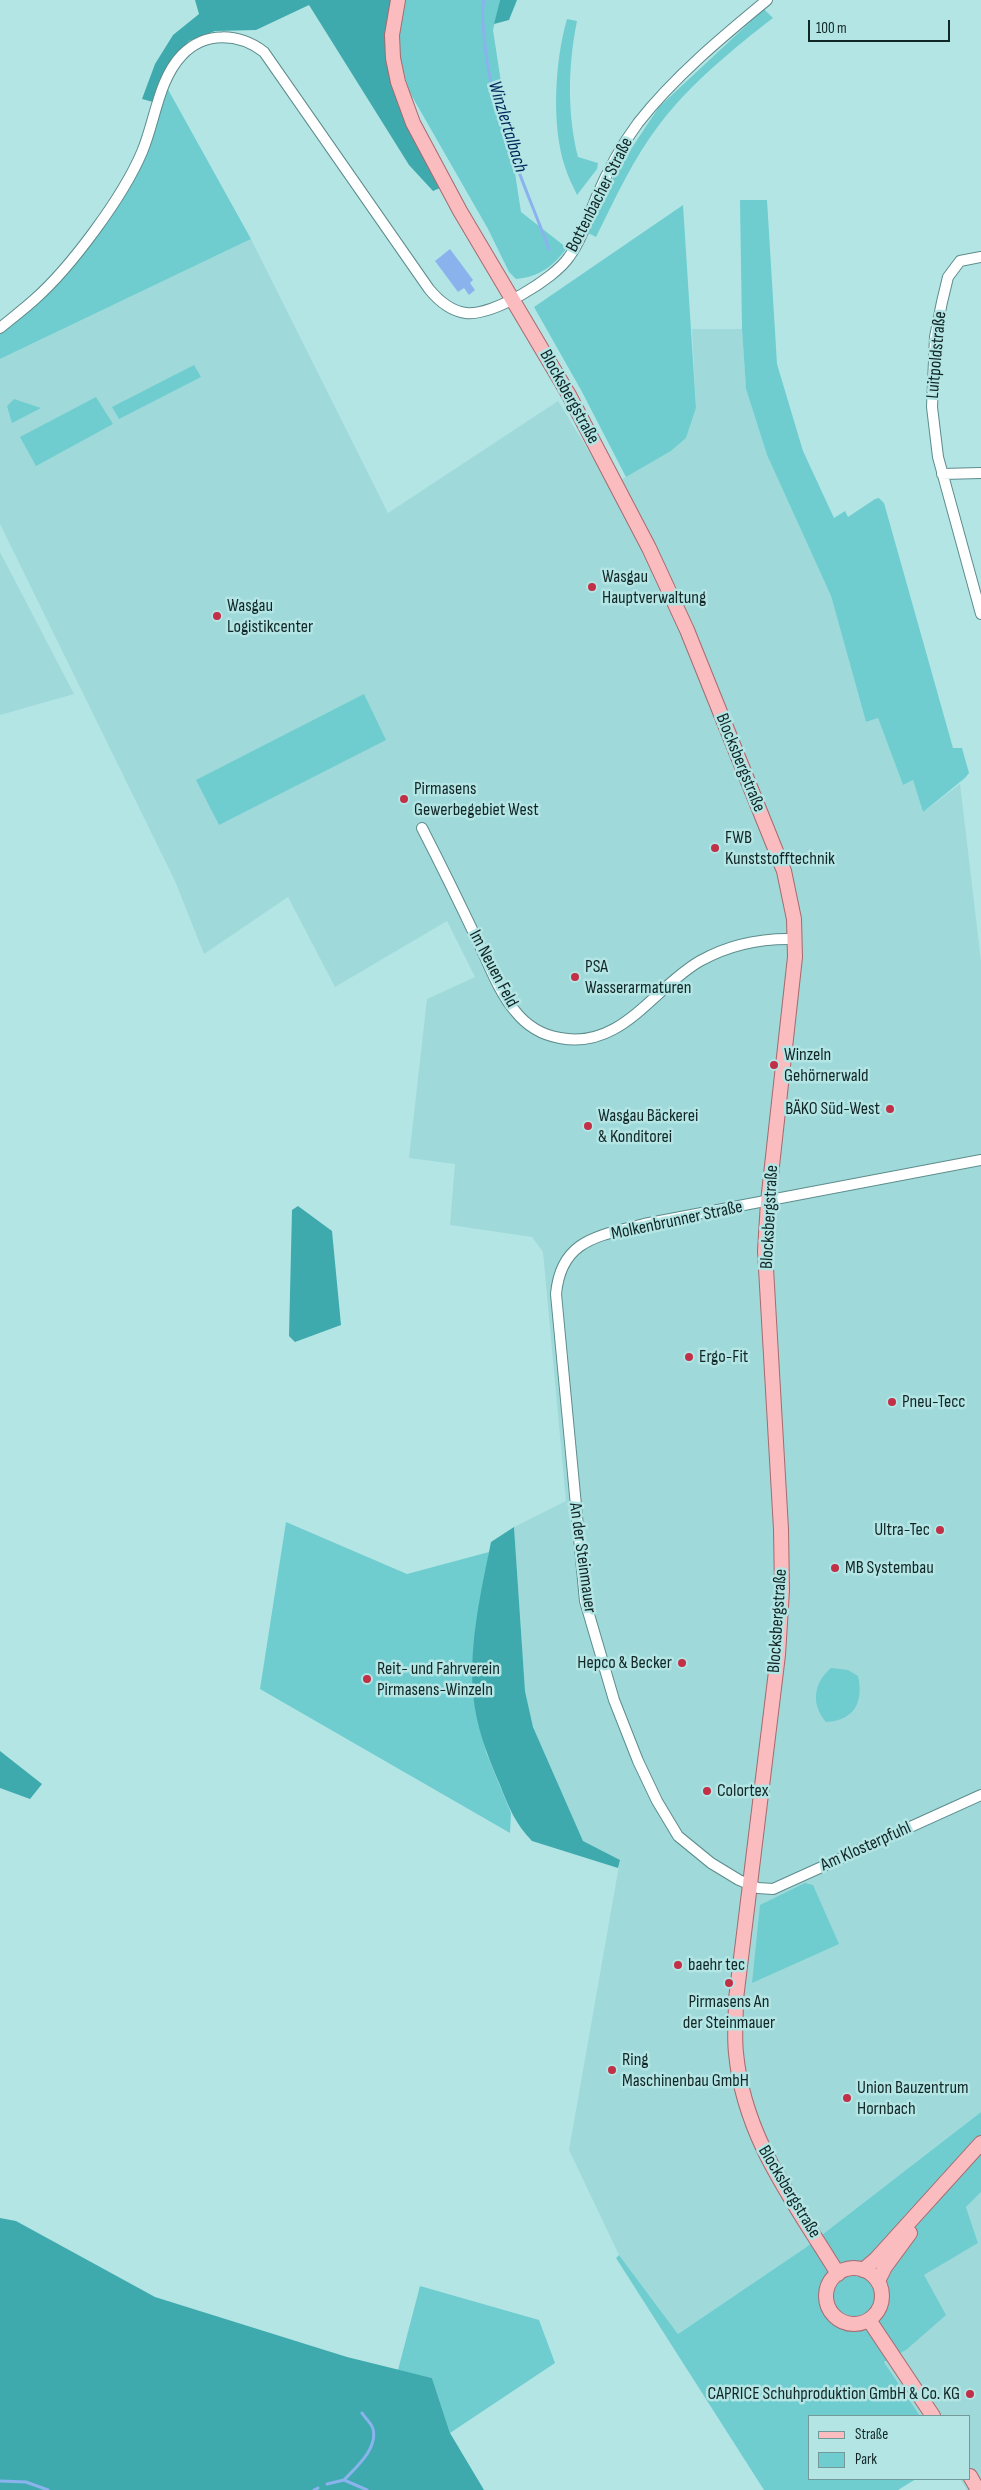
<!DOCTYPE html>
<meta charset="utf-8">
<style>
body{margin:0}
#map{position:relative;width:981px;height:2490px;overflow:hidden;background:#b4e5e5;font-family:"Sofia Sans Condensed",sans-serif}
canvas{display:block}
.legend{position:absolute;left:808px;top:2415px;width:162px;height:65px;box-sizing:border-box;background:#b4e5e5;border:1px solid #739999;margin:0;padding:6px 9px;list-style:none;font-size:15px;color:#122626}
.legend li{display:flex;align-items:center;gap:10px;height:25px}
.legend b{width:25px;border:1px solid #739999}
.scale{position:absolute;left:808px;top:20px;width:142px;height:22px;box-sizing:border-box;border:2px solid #122626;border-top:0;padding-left:6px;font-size:15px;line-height:18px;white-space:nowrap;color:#122626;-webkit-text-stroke:4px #b4e5e5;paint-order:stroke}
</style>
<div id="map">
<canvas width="981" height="2490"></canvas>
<ul class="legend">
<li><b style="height:6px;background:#fabcbf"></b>Straße</li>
<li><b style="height:14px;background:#6fcdd0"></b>Park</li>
</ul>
<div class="scale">100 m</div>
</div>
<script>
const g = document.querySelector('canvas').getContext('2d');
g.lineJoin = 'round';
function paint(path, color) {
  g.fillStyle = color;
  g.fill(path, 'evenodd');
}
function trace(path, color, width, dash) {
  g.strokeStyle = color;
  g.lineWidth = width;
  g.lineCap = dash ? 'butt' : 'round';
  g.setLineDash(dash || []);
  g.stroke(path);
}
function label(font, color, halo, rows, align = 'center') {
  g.font = font + ' "Sofia Sans Condensed",sans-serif';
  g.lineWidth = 5;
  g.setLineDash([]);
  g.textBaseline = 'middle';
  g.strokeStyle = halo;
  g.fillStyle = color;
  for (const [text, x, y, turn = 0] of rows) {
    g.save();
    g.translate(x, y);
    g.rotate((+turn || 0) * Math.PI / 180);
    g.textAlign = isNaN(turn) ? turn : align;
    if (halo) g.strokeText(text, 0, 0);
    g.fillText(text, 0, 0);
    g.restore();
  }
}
const built = new Path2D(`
 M 251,239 L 388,513 L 558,401 L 610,486 L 671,451 L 686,438 L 696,408 L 692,329 L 742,329 L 746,389 L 767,455 L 831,596 L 866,722 L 878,718 L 903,785 L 913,780 L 923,812 L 960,784 L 981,961 L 981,2112 L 805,2248 L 678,2334 L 619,2255 L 569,2150 L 620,1860 L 583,1841 L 533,1727 L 525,1691 L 514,1527 L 566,1501 L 543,1252 L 532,1237 L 450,1225 L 455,1164 L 409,1158 L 427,999 L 475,977 L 447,921 L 335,987 L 288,897 L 204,954 L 175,881 L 0,524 L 0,359 Z
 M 0,552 L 74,694 L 0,715 Z
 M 981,2192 L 981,2490 L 967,2490 L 960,2479 L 970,2479 L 970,2416 L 920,2416 L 884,2362 L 906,2350 L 923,2275 L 978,2243 L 966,2207 Z`);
const green = new Path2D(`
 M 404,0 L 500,0 L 493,30 L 521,212 L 567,248 C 553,266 540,277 516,279 L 509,272 L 488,229 L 409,91 L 398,52 Z
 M 764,9 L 773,18 C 733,49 690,84 659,125 C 633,159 615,199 596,237 L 588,233 L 615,173 L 659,107 Z
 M 567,19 L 577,21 C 568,65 567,113 578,157 L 598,163 L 597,169 L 577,195 C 573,186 568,177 565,167 C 551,125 555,60 567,19 Z
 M 165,84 L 251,239 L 0,359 L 0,328 L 67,263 L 131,175 Z
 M 740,200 L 767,200 L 777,364 L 803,451 L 834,518 L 845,511 L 848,517 L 875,499 L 879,498 L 884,503 L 953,748 L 962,748 L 969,773 L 965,778 L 923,812 L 913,780 L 903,785 L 878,718 L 866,722 L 831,596 L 767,455 L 746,389 L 742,329 Z
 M 683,205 L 696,408 L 686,438 L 671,451 L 626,477 L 581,390 L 534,307 Z
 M 194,365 L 201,377 L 119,419 L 112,407 Z
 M 96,397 L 113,424 L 36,466 L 20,437 Z
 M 14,399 L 41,408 L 12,423 L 7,406 Z
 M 364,694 L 386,740 L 219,825 L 196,780 Z
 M 286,1522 L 407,1574 L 489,1552 L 475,1637 L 474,1694 L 486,1752 L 511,1813 L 510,1833 L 260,1689 Z
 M 831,1668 L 848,1670 L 858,1676 C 864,1702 854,1721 826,1722 C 811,1705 813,1683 831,1668 Z
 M 805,1883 L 813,1885 L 839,1944 L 752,1983 L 760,1905 Z
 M 981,2112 L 981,2192 L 966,2207 L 978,2243 L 924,2275 L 946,2315 L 906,2350 L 884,2362 L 920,2416 L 810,2416 L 810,2479 L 916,2479 L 898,2490 L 764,2490 L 616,2258 L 619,2255 L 678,2334 L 805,2248 Z
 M 420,2286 L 539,2320 L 555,2363 L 450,2433 L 432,2378 L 398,2370 Z`);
const forest = new Path2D(`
 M 195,0 L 404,0 L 398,52 L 425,156 L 440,188 L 433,191 L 409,165 L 309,5 L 256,30 L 215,31 L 189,41 L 168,65 L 153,102 L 142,99 L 155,64 L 173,35 L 199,14 Z
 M 500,0 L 517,0 L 509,20 L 494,24 Z
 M 298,1206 L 332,1231 L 341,1325 L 295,1342 L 289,1336 L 292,1210 Z
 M 514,1527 L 525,1691 L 533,1727 L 583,1841 L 620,1860 L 618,1868 L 532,1841 C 516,1825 508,1806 500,1785 C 487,1755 476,1726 473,1694 C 469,1644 481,1591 491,1542 Z
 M 0,1751 L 42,1784 L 30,1799 L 0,1788 Z
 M 0,2218 L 16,2221 L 155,2297 L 347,2357 L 432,2378 L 450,2433 L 484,2490 L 0,2490 Z`);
const water = new Path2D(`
 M 450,249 L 473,280 L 470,283 L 475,290 L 469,295 L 464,288 L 458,292 L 435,261 Z`);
const stream = new Path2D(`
 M 484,0 C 481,11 483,23 484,34 C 489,109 523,180 549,249
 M 344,2480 C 356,2467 378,2449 373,2429 C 372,2424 365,2418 362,2413
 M 0,2481 L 26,2482 L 48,2490
 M 327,2484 L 344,2480 L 367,2490
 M 314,2490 L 318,2488`);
const minor = new Path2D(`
 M 981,257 L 960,261 L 948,277 L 942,302 L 935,337 L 932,407 L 938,457 L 981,614
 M 0,328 C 12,318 24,309 35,299 C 71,267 123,197 142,152 C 155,122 158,80 182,55 C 205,31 239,33 264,52 L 429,289 C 438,300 450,311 466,313 C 493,316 554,279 569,257 C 582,239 588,218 596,198 C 607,172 621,146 638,123 C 674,77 722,37 767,0
 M 942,474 L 981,473
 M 422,828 C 442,867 461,906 479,944 C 490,967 499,992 515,1011 C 526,1025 542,1035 560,1038 C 622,1050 653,988 700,961 C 730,944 761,938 795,939
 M 981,1160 L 644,1224 C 599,1236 561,1239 556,1294 L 585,1601 L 614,1700 L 638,1761 L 657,1801 L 678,1836 L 711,1863 L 739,1880 L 758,1888 L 773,1889 L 981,1795`);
const major = new Path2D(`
 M 398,0 L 392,35 L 393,58 L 398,82 L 413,123 L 460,211 L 569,395 L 649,548 L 687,630 L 784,871 L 794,919 L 795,957 L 768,1202 L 765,1251 L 781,1529 L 782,1590 L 778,1655 L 736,1999 C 736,2017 734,2035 736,2053 C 744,2139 795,2203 838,2274
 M826 2296a28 28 0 1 1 56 0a28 28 0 1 1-56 0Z
 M 863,2270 L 876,2259 L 981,2143
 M 878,2281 L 885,2267 L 910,2233
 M 869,2320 L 933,2416
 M 970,2476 L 978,2490`);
const markers = [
 [592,587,5,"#c13046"],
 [217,616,5,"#c13046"],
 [404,799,5,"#c13046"],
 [715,848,5,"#c13046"],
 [575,977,5,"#c13046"],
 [774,1065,5,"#c13046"],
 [890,1109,5,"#c13046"],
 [588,1126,5,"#c13046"],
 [689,1357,5,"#c13046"],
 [892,1402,5,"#c13046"],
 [940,1530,5,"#c13046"],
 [835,1568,5,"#c13046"],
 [682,1663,5,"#c13046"],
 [367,1679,5,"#c13046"],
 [707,1791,5,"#c13046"],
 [678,1965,5,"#c13046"],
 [729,1983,5,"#c13046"],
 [612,2070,5,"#c13046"],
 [847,2098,5,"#c13046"],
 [970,2394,5,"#c13046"]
];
const streetNames = [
 ["Bottenbacher Straße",600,195,-63],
 ["Luitpoldstraße",937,355,-85],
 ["Blocksbergstraße",569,397,61],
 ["Blocksbergstraße",740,763,68],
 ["Im Neuen Feld",493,969,62],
 ["Blocksbergstraße",770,1217,-87],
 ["Molkenbrunner Straße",677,1221,-12],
 ["An der Steinmauer",582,1558,82],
 ["Blocksbergstraße",778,1621,-86],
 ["Am Klosterpfuhl",866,1847,-24],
 ["Blocksbergstraße",789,2192,59]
];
const poiNames = [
 ["Wasgau",602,577],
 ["Hauptverwaltung",602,598],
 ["Wasgau",227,606],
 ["Logistikcenter",227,627],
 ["Pirmasens",414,789],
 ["Gewerbegebiet West",414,810],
 ["FWB",725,838],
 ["Kunststofftechnik",725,859],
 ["PSA",585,967],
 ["Wasserarmaturen",585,988],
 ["Winzeln",784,1055],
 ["Gehörnerwald",784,1076],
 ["BÄKO Süd-West",880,1109,"right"],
 ["Wasgau Bäckerei",598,1116],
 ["& Konditorei",598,1137],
 ["Ergo-Fit",699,1357],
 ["Pneu-Tecc",902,1402],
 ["Ultra-Tec",930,1530,"right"],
 ["MB Systembau",845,1568],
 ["Hepco & Becker",672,1663,"right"],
 ["Reit- und Fahrverein",377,1669],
 ["Pirmasens-Winzeln",377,1690],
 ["Colortex",717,1791],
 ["baehr tec",688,1965],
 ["Pirmasens An",729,2002,"center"],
 ["der Steinmauer",729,2023,"center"],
 ["Ring",622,2060],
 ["Maschinenbau GmbH",622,2081],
 ["Union Bauzentrum",857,2088],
 ["Hornbach",857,2109],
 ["CAPRICE Schuhproduktion GmbH & Co. KG",960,2394,"right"]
];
const waterNames = [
 ["Winzlertalbach",507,127,73]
];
paint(built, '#9fd9da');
paint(green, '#6fcdd0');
paint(forest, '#3eaaad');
paint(water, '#8ab3ee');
trace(stream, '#8ab3ee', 3);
trace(minor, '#5d8c8c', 12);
trace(major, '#a66a6e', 16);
trace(minor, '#fff', 10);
trace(major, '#fabcbf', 14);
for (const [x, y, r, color] of markers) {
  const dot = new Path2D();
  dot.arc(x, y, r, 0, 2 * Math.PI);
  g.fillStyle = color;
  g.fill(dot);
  trace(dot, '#b4e5e5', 2);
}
label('18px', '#122626', '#b4e5e5', streetNames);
label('18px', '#122626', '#b4e5e5', poiNames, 'left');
label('italic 19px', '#01285b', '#b4e5e5', waterNames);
</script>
